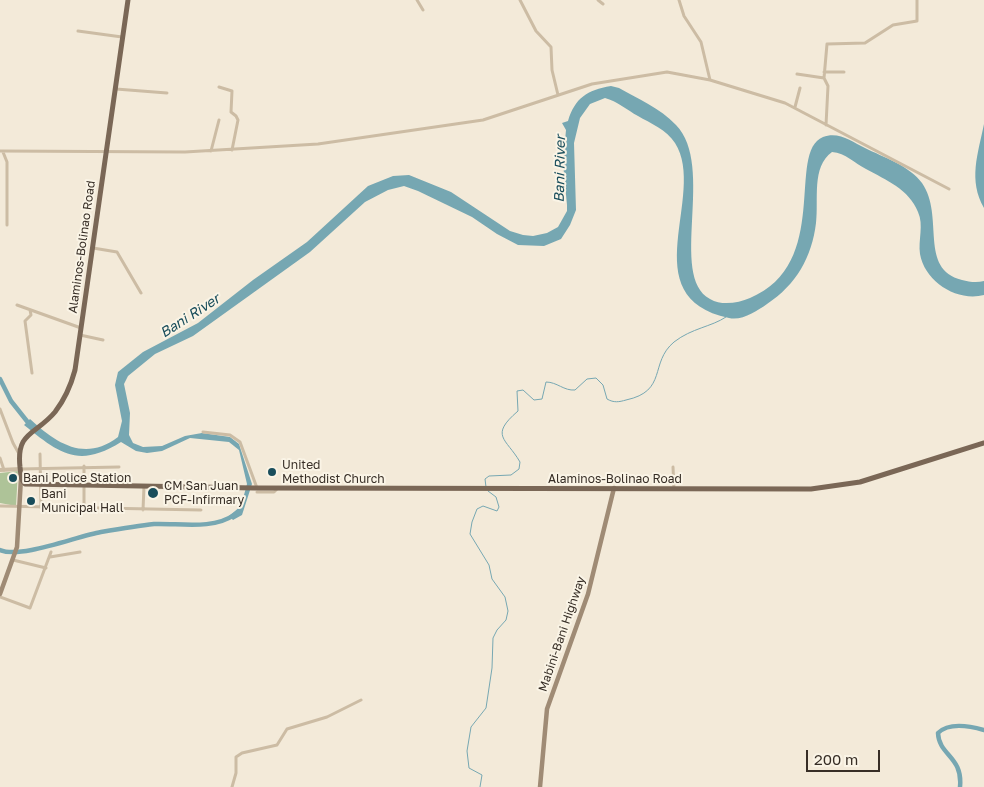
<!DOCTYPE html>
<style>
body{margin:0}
#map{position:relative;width:984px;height:787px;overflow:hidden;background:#f3ead9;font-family:"Golos Text",sans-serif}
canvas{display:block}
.scale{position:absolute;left:806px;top:750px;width:74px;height:22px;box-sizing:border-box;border:2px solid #372e26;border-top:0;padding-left:6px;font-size:15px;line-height:18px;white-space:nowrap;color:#372e26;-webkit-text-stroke:4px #faf4e6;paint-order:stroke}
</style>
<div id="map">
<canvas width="984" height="787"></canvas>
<div class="scale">200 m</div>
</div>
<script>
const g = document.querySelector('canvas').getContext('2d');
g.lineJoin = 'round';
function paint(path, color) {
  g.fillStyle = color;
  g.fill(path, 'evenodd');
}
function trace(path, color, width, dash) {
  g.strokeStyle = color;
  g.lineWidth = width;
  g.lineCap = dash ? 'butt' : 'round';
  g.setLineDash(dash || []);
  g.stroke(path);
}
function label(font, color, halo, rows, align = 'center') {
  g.font = font + ' "Golos Text",sans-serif';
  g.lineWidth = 4;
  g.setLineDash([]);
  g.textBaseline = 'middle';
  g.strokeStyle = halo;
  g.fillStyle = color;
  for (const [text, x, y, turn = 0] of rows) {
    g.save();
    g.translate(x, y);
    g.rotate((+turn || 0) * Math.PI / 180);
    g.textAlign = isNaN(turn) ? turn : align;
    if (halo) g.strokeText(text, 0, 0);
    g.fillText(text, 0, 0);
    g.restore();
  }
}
const green = new Path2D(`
 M 18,471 L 16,506 L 0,503 L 0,473 Z`);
const water = new Path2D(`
 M 611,86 L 619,88 C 638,99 660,108 676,125 C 716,166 668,276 710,299 C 722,306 738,303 750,298 C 832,264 786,152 823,137 C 839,131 852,142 865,148 C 883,157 910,166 922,183 C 945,216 918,269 962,280 C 969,282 977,283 984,281 L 984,295 C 957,302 925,282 920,254 C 918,240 924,225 918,212 C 909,189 886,180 866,169 C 854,163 846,153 832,152 C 811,167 819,200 816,223 C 812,257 796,285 767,304 C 757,311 742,321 729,318 C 631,297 708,195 675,143 C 667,130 650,123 638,116 C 627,110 617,101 605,98 L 590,104 L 580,118 L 574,143 L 576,210 L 570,225 L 561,239 L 544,246 L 518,245 L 497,234 L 472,217 L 418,191 L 404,186 L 388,190 L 365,202 L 310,252 L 193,336 L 155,354 L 128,376 L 124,384 L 130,413 L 129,435 L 133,443 L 143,447 L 162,446 L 185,436 L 202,433 L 230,437 L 239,444 L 252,484 L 242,515 L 233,520 L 229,516 L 241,506 L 247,484 L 239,450 L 229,442 L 190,438 L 162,451 L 147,453 L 136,451 L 121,442 C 78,469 59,453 24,425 L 30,419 C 57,444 85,462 118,437 L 122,421 L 115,385 L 118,372 L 143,352 L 198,323 L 253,280 L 307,242 L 368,186 L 393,176 L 409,175 L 451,192 L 510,231 L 523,235 L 533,236 L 547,233 L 558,227 L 567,211 L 567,205 L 563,163 L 566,130 L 562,123 L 568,121 C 575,98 587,90 611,86 Z
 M 984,124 L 984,208 C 968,180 978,154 984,124 Z`);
const stream = new Path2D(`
 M 486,487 L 485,479 L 489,476 L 511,475 L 519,469 L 520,462 C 506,438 489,436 518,411 L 517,391 L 523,390 L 534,400 L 542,399 L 546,382 C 557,382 564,391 575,390 L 587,379 L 596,378 L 603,385 L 607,399 C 614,403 619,402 626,400 C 668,391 649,363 674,342 C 692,328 711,327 726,317
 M 480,787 L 482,775 L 469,768 L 467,751 L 471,727 L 486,708 L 492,668 L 493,638 L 497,630 L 506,620 L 508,611 L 505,597 L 492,579 L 489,565 L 470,534 L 472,522 L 477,509 L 483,506 L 497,511 L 499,507 L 496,497 L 488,491`);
const river = new Path2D(`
 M 0,379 L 11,401 L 30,425
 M 0,550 C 21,559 77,536 101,532 C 119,529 137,526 154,524 C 179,523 213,530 234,515
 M 960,787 C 963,756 939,756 938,733 C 949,722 970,726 984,730`);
const minor = new Path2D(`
 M 417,0 L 423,10
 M 520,0 L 536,31 L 551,47 L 552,70 L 558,95
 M 598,0 L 603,4
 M 679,0 L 684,16 L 701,42 L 710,80
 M 78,31 L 122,37
 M 824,72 L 844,72
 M 797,74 L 824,78 L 828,86 L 826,125
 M 824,78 L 827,44 L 865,43 L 893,25 L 917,21 L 917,0
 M 219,87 L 232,91 L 231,112 L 236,116 L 238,120 L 232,150
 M 116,89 L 167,93
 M 795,107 L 800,88
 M 0,151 L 185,152 L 318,144 L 483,120 L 592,84 L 667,72 L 710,80 L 785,103 L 949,189
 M 211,151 L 219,120
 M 3,152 L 7,162 L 7,225
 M 93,248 L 117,252 L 141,293
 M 17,305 L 81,328
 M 30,310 L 31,315 L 25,321 L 32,373
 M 80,335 L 103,340
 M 0,409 L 13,443 L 18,452
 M 203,432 L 230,435 L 240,442 L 257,488
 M 40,454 L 41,508
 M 0,458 L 4,470
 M 84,466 L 84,509
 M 673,467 L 674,489
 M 20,469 L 119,467
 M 257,492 L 274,492 L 278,488
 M 0,506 L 201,510
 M 143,510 L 144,486
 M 50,557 L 80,552
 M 13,560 L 46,568
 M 0,597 L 30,608 L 51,552
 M 232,787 L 236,773 L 236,757 L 242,753 L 277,745 L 287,729 L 327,717 L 361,700`);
const tertiary = new Path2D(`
 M 0,470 L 20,469`);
const secondary = new Path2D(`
 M 0,594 L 17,547 L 21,478
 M 540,787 L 547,709 L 588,594 L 614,488`);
const primary = new Path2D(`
 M 128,0 L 75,370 C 71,385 65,399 55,412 C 36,435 16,431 20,467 C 21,474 20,479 25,484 L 255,488 L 811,489 L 860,482 L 984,443`);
const markers = [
 [272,472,5,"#194d5b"],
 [13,478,5,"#194d5b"],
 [153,493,6,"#194d5b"],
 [31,501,5,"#194d5b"]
];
const streetNames = [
 ["Alaminos-Bolinao Road",82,247,-82],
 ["Alaminos-Bolinao Road",615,479],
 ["Mabini-Bani Highway",562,634,-71]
];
const poiNames = [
 ["United",282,465],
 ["Methodist Church",282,479],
 ["Bani Police Station",23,478],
 ["CM San Juan",164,486],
 ["PCF-Infirmary",164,500],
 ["Bani",41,494],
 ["Municipal Hall",41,508]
];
const waterNames = [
 ["Bani River",560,169,-89],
 ["Bani River",190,316,-33]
];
paint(green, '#aec398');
paint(water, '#76a7b2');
trace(stream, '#76a7b2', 1);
trace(river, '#76a7b2', 4.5);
trace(minor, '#ccbca4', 3);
trace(tertiary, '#ccbca4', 4);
trace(secondary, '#9f8b75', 4.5);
trace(primary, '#7a6756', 5);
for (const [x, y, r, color] of markers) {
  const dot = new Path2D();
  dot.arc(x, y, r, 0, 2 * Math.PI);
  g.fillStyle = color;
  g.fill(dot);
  trace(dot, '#faf4e6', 2);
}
label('12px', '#372e26', '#faf4e6', streetNames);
label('12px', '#372e26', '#faf4e6', poiNames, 'left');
label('italic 14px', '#194d5b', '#faf4e6', waterNames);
</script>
